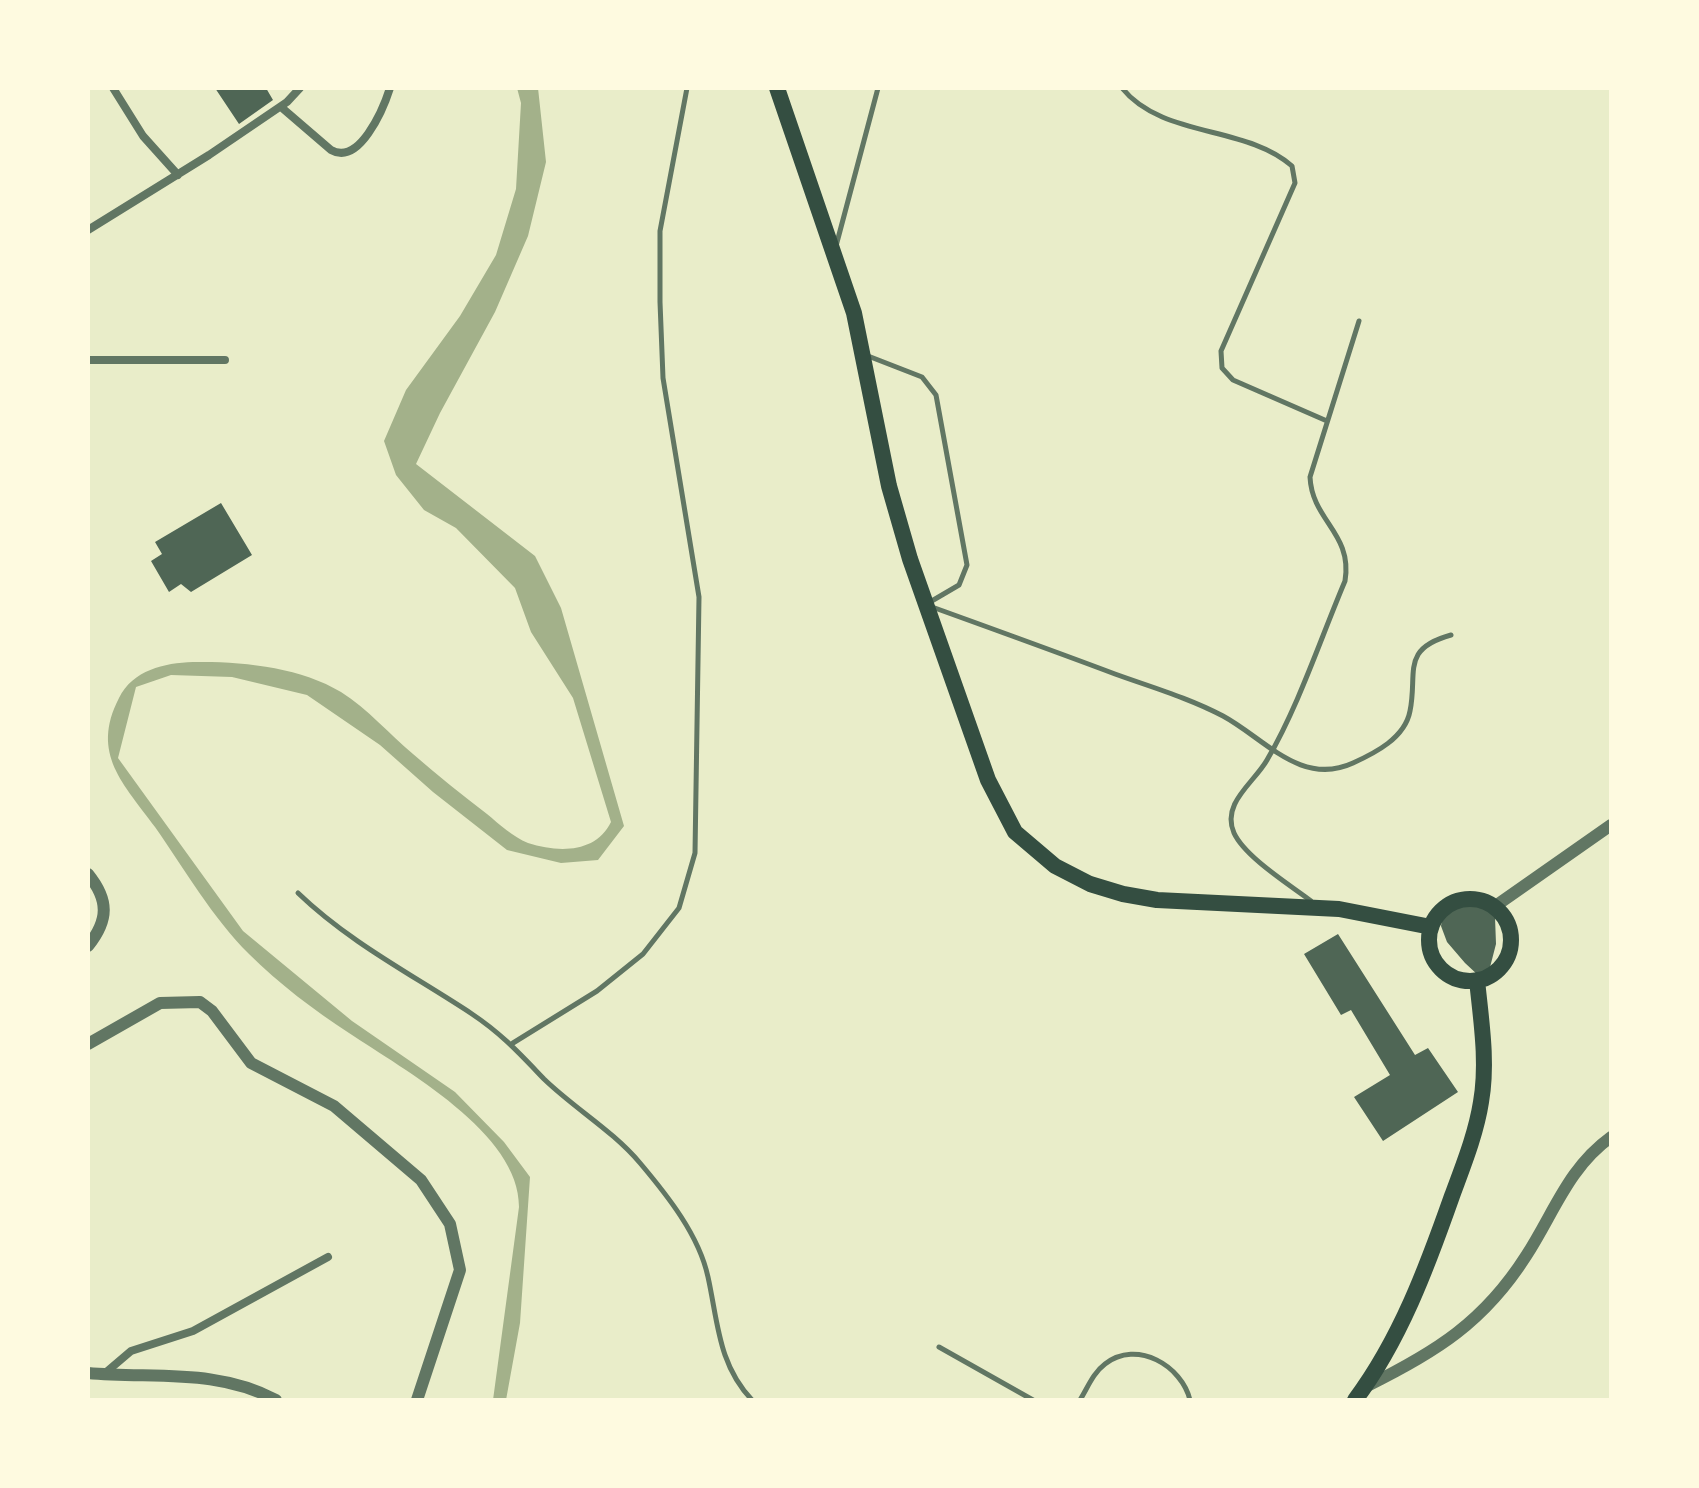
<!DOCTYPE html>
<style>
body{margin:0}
#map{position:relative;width:1699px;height:1488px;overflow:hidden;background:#e9edc9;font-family:"Fira Sans",sans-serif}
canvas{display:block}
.frame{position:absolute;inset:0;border:90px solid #fefae0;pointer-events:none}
</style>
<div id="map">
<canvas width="1699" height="1488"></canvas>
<div class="frame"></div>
</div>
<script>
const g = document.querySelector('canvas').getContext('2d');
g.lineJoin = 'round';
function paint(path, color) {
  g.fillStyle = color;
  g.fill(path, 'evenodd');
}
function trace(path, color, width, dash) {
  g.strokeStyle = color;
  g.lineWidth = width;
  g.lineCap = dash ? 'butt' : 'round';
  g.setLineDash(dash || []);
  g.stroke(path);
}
const water = new Path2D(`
 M 517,88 L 538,88 L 546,162 L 528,236 L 495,312 L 440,413 L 416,464 L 535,556 L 561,608 L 624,826 L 598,860 L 561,863 L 507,850 L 433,792 L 380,745 L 307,695 L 232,677 L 171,675 L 136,687 L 118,758 L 243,931 L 352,1021 L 455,1092 L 504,1142 L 530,1177 L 520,1323 L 506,1400 L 493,1400 L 519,1207 C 520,1133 404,1070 349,1033 C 314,1010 279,984 249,954 C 212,917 185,870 155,827 C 124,784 90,754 119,698 C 133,670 164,663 193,662 C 241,661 300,667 341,692 C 368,709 389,734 413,754 C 437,775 462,795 487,814 C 499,824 513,837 528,843 C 559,853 596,853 611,822 L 573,698 L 531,632 L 515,588 L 456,528 L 424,510 L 396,475 L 384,441 L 406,390 L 460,316 L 496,255 L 516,189 L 521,103 Z`);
const building = new Path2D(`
 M 215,88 L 266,88 L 273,100 L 239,124 Z
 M 221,503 L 252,555 L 191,592 L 181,584 L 169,592 L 151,561 L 162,554 L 155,542 Z
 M 1477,906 L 1488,907 L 1495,917 L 1496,944 L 1488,975 L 1479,976 L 1465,963 L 1447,942 L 1441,926 L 1443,915 L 1459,907 Z
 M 1338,934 L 1415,1055 L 1428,1048 L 1458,1092 L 1383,1141 L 1354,1097 L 1390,1075 L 1351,1010 L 1341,1015 L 1304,954 Z`);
const service = new Path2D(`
 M 1122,88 C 1162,138 1246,125 1292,166 L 1295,183 L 1221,351 L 1222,368 L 1233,380 L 1327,421
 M 836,246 L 878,88
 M 868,356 L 922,377 L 936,395 L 967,565 L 959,585 L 930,602
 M 932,607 C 993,629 1054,651 1115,674 C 1151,687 1189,698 1223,716 C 1264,738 1301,787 1353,763 C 1375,753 1405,738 1410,711 C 1418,673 1400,649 1451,635
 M 298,893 C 350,943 413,975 472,1014 C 502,1034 520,1054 544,1079 C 575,1109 612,1130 640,1163 C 667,1195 699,1235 708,1277 C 718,1322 718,1364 752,1400
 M 1311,901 C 1290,885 1245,857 1234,833 C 1221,803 1254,783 1267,760 C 1299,705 1320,640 1345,581 C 1353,533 1312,521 1310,477 L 1359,321
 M 513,1043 L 597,991 L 643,954 L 679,908 L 695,853 L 699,597 L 663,378 L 660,302 L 660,231 L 687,88
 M 939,1347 L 1033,1400
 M 1080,1400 C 1088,1387 1093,1373 1105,1364 C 1137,1339 1182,1366 1190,1400`);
const minor = new Path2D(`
 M 113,88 L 143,136 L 178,175
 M 281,107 L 331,150 C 359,166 383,110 390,88
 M 88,230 L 209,155 L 287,102 L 300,88
 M 88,360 L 225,360
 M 104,1374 L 131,1351 L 193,1331 L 328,1257`);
const tertiary = new Path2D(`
 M 88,874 C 109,900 109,920 88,946
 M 1494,907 L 1611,825
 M 88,1044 L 160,1003 L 200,1002 L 212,1011 L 251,1063 L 334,1106 L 421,1180 L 450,1224 L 460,1270 L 417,1400
 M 88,1373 C 153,1379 216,1368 276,1400
 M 1367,1386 C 1436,1352 1484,1322 1526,1256 C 1554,1213 1568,1168 1611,1137`);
const trunk = new Path2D(`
 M 777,88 L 854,313 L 889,486 L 910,559 L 988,780 L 1015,832 L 1055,866 L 1090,884 L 1123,894 L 1157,900 L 1339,909 L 1431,927
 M1429 940a41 41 0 1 1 82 0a41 41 0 1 1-82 0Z
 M 1355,1400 C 1400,1340 1427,1267 1452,1196 C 1463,1166 1476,1134 1481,1102 C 1488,1062 1481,1020 1477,980`);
paint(water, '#a3b18a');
paint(building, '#4f6655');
trace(service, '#617663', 5);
trace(minor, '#617663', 8);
trace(tertiary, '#617663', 12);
trace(trunk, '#344e41', 16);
</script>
